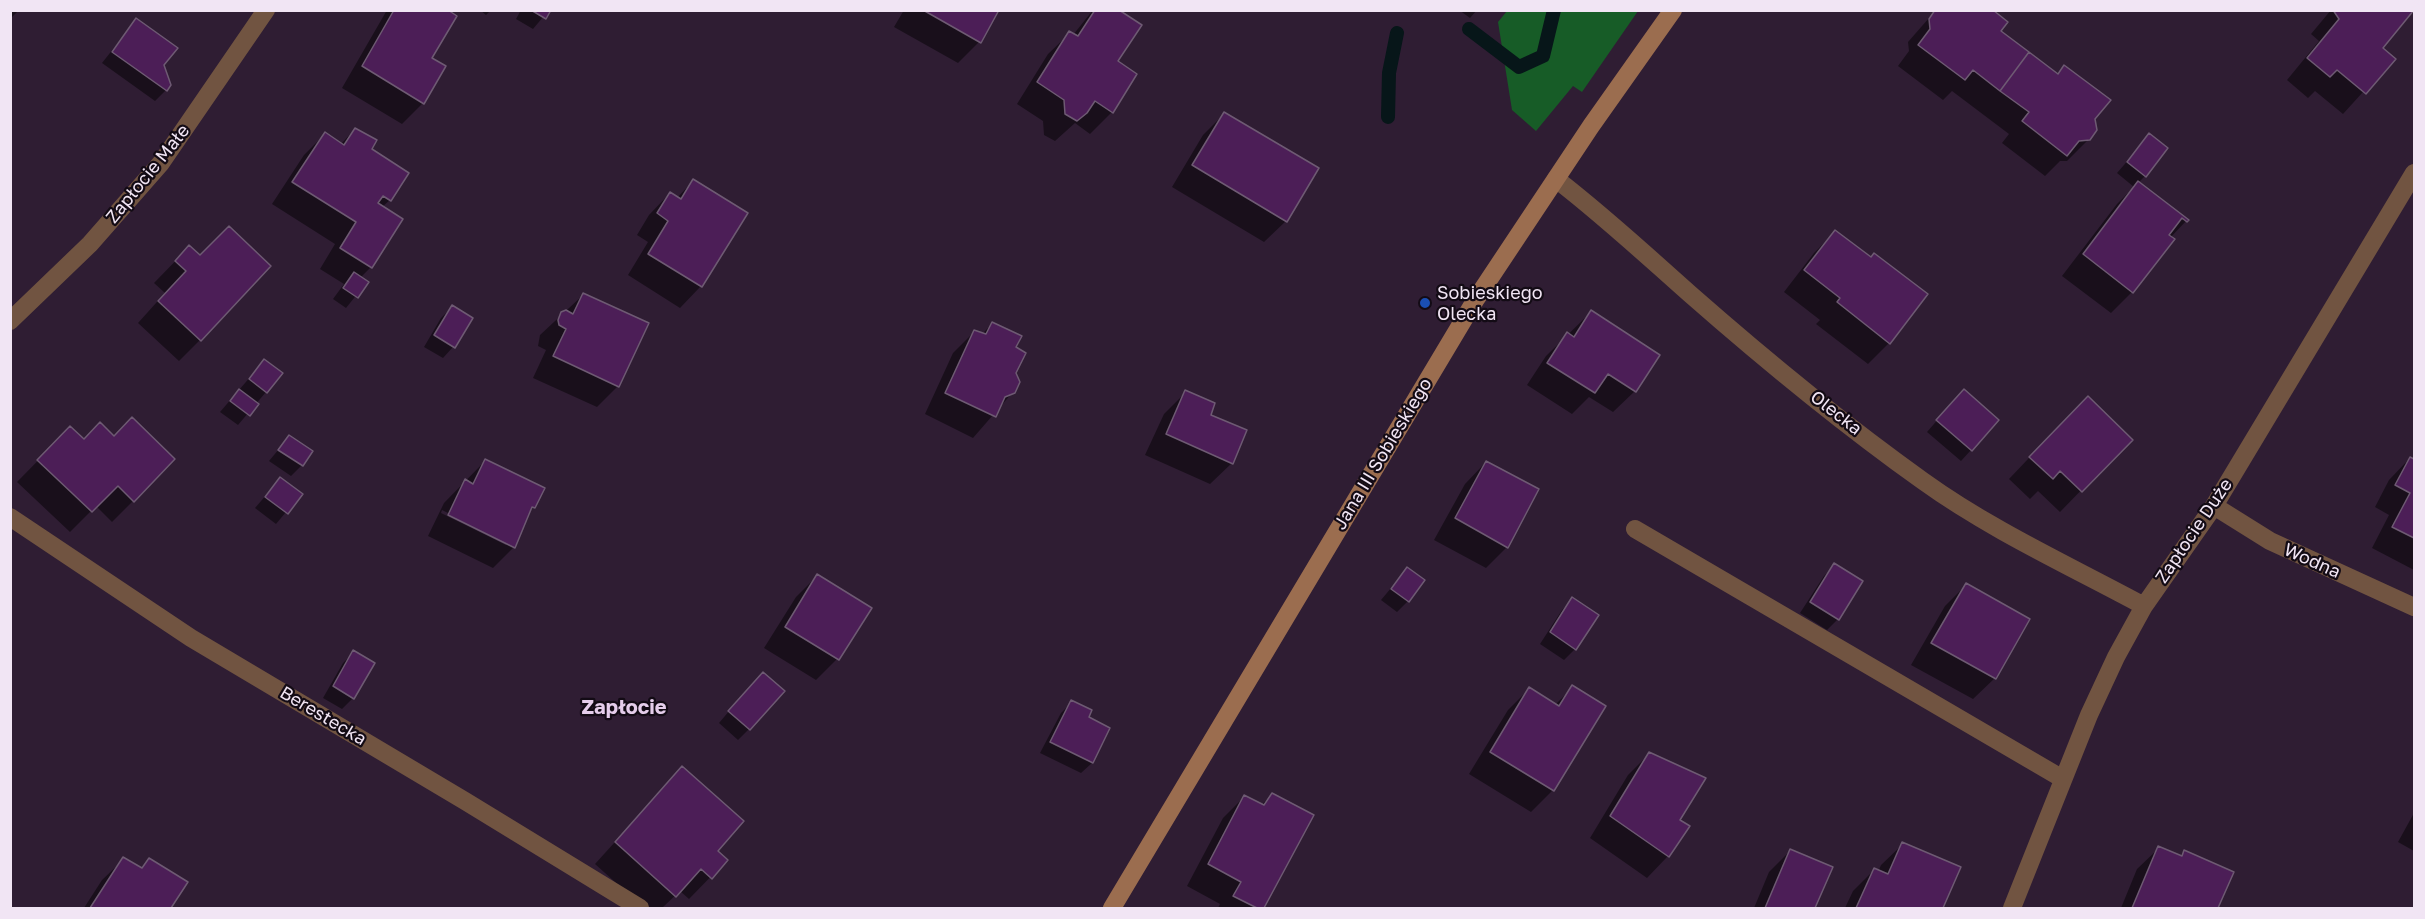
<!DOCTYPE html>
<meta charset="utf-8">
<style>
body{margin:0}
#map{position:relative;width:2425px;height:919px;overflow:hidden;background:#2f1d33;font-family:"Golos Text",sans-serif}
canvas{display:block}
.frame{position:absolute;inset:0;border:12px solid #f1e5f4;pointer-events:none}
</style>
<div id="map">
<canvas width="2425" height="919"></canvas>
<div class="frame"></div>
</div>
<script>
const g = document.querySelector('canvas').getContext('2d');
g.lineJoin = 'round';
function paint(path, color) {
  g.fillStyle = color;
  g.fill(path, 'evenodd');
}
function trace(path, color, width, dash) {
  g.strokeStyle = color;
  g.lineWidth = width;
  g.lineCap = dash ? 'butt' : 'round';
  g.setLineDash(dash || []);
  g.stroke(path);
}
function label(font, color, halo, rows, align = 'center') {
  g.font = font + ' "Golos Text",sans-serif';
  g.lineWidth = 4.5;
  g.setLineDash([]);
  g.textBaseline = 'middle';
  g.strokeStyle = halo;
  g.fillStyle = color;
  for (const [text, x, y, turn = 0] of rows) {
    g.save();
    g.translate(x, y);
    g.rotate((+turn || 0) * Math.PI / 180);
    g.textAlign = isNaN(turn) ? turn : align;
    if (halo) g.strokeText(text, 0, 0);
    g.fillText(text, 0, 0);
    g.restore();
  }
}
const forest = new Path2D(`
 M 1507,11 L 1507,10 L 1638,11 L 1582,92 L 1573,86 L 1536,131 L 1512,110 L 1498,22 Z`);
const shadow = new Path2D(`
 M 10,10 L 19,10 L 12,17 Z
 M 387,10 L 445,10 L 430,58 L 423,103 L 402,124 L 342,88 Z
 M 480,10 L 491,10 L 486,15 Z
 M 521,10 L 549,10 L 533,29 L 516,19 Z
 M 904,10 L 997,10 L 979,42 L 958,63 L 894,27 Z
 M 1093,10 L 1116,10 L 1116,62 L 1135,75 L 1112,112 L 1090,134 L 1075,123 L 1055,141 L 1044,135 L 1043,121 L 1017,104 L 1048,54 L 1070,33 L 1073,35 Z
 M 1459,10 L 1477,10 L 1470,18 Z
 M 1936,10 L 1999,32 L 2056,75 L 2064,67 L 2089,139 L 2067,161 L 2060,161 L 2045,176 L 2002,143 L 2009,134 L 1952,91 L 1943,100 L 1898,66 L 1909,51 L 1908,42 Z
 M 2331,10 L 2412,10 L 2381,49 L 2393,59 L 2343,114 L 2315,91 L 2308,98 L 2287,80 L 2319,41 L 2311,34 Z
 M 136,20 L 163,65 L 166,90 L 155,101 L 102,63 Z
 M 1224,114 L 1286,221 L 1264,242 L 1172,187 L 1203,135 Z
 M 355,129 L 370,149 L 390,200 L 382,207 L 371,267 L 360,278 L 367,282 L 346,308 L 333,299 L 344,284 L 320,269 L 335,244 L 272,204 L 304,155 L 325,134 L 341,144 Z
 M 2150,135 L 2145,176 L 2138,183 L 2187,220 L 2170,238 L 2132,292 L 2111,313 L 2062,276 L 2117,204 L 2134,187 L 2117,173 Z
 M 693,181 L 701,286 L 680,308 L 628,275 L 648,242 L 637,235 L 649,215 L 670,193 L 677,198 Z
 M 1835,232 L 1871,259 L 1889,343 L 1868,364 L 1816,324 L 1820,320 L 1784,292 L 1814,253 Z
 M 189,247 L 200,340 L 179,361 L 138,323 L 165,293 L 154,283 Z
 M 583,295 L 618,386 L 597,407 L 533,378 L 546,350 L 538,346 L 540,335 Z
 M 452,307 L 470,318 L 453,347 L 443,358 L 424,347 L 441,318 Z
 M 1591,312 L 1635,391 L 1613,412 L 1589,397 L 1572,414 L 1527,385 L 1546,356 Z
 M 992,324 L 1015,347 L 1013,392 L 973,438 L 925,414 L 953,353 L 975,331 L 982,334 Z
 M 264,361 L 266,392 L 238,425 L 220,412 Z
 M 1186,392 L 1209,415 L 1232,463 L 1210,484 L 1145,455 L 1164,414 Z
 M 1953,402 L 1971,450 L 1961,461 L 1927,432 Z
 M 2066,419 L 2130,440 L 2060,512 L 2038,491 L 2030,499 L 2009,479 Z
 M 70,428 L 133,501 L 112,522 L 96,506 L 70,532 L 17,482 Z
 M 289,437 L 302,465 L 291,476 L 269,461 Z
 M 2410,458 L 2414,461 L 2414,570 L 2372,548 L 2389,515 L 2375,507 L 2389,480 Z
 M 485,461 L 534,507 L 528,512 L 514,547 L 493,568 L 428,536 L 444,503 ZM 442,510 L 506,542 L 506,545 L 441,513 Z
 M 1486,462 L 1507,547 L 1486,568 L 1434,540 L 1465,484 Z
 M 280,479 L 301,494 L 276,524 L 255,508 Z
 M 1835,565 L 1838,619 L 1827,630 L 1800,613 L 1824,576 Z
 M 1407,569 L 1408,601 L 1397,612 L 1381,600 Z
 M 817,576 L 837,659 L 816,680 L 764,648 L 796,597 Z
 M 1966,585 L 1995,678 L 1973,699 L 1911,665 L 1945,606 Z
 M 1573,599 L 1575,649 L 1564,660 L 1540,644 L 1562,610 Z
 M 354,652 L 353,698 L 342,709 L 323,698 L 343,663 Z
 M 752,684 L 749,729 L 738,740 L 719,723 Z
 M 1573,687 L 1604,706 L 1552,791 L 1531,812 L 1469,774 L 1508,710 L 1529,689 L 1555,705 Z
 M 1072,702 L 1087,717 L 1108,728 L 1092,763 L 1081,773 L 1040,753 L 1061,713 Z
 M 1649,754 L 1678,820 L 1688,827 L 1668,856 L 1647,878 L 1590,838 L 1628,775 Z
 M 682,768 L 716,851 L 726,861 L 689,899 L 680,891 L 662,908 L 644,908 L 595,864 Z
 M 1272,795 L 1311,816 L 1263,908 L 1218,908 L 1220,904 L 1187,886 L 1223,818 L 1244,797 L 1261,805 Z
 M 2414,813 L 2414,851 L 2398,842 Z
 M 1903,844 L 1959,868 L 1942,908 L 1845,908 L 1853,891 L 1874,870 L 1878,872 L 1881,865 Z
 M 2159,848 L 2180,857 L 2184,852 L 2232,873 L 2217,908 L 2121,908 L 2137,869 Z
 M 1791,850 L 1831,867 L 1813,908 L 1754,908 L 1769,872 Z
 M 124,859 L 140,869 L 149,860 L 186,883 L 170,908 L 84,908 L 102,880 Z`);
const stream = new Path2D(`
 M 1469,29 L 1519,67 L 1543,56 L 1554,10
 M 1388,117 L 1389,73 L 1397,33`);
const building = new Path2D(`
 M 394,10 L 448,10 L 457,16 L 432,58 L 446,66 L 424,104 L 362,66 Z
 M 531,10 L 551,10 L 546,19 Z
 M 923,10 L 999,10 L 981,43 Z
 M 1095,10 L 1119,10 L 1142,25 L 1118,61 L 1137,74 L 1113,113 L 1095,101 L 1087,113 L 1077,121 L 1065,114 L 1064,100 L 1037,82 L 1069,31 L 1078,36 Z
 M 1935,10 L 1993,10 L 2008,22 L 2001,31 L 2029,52 L 2000,91 L 1973,70 L 1965,80 L 1918,45 L 1930,29 L 1929,19 Z
 M 2333,10 L 2414,10 L 2383,48 L 2396,59 L 2366,94 L 2337,70 L 2330,77 L 2307,58 L 2339,19 Z
 M 136,18 L 178,48 L 164,65 L 171,85 L 167,91 L 112,52 Z
 M 2029,52 L 2058,74 L 2064,65 L 2111,100 L 2095,119 L 2097,130 L 2090,140 L 2079,141 L 2067,156 L 2022,121 L 2029,112 L 2000,91 Z
 M 1224,112 L 1319,168 L 1287,222 L 1192,165 Z
 M 355,128 L 377,140 L 372,149 L 409,173 L 391,201 L 383,196 L 378,203 L 403,219 L 372,268 L 340,248 L 356,222 L 292,182 L 325,132 L 344,145 Z
 M 2149,133 L 2168,148 L 2146,177 L 2127,162 Z
 M 693,179 L 748,213 L 702,287 L 648,254 L 668,221 L 657,213 L 670,192 L 681,199 Z
 M 2138,181 L 2189,220 L 2187,222 L 2182,218 L 2169,235 L 2175,239 L 2133,293 L 2083,254 Z
 M 229,226 L 271,266 L 201,341 L 158,301 L 186,271 L 175,261 L 189,245 L 200,255 Z
 M 1835,230 L 1871,257 L 1874,253 L 1928,294 L 1890,344 L 1837,302 L 1840,298 L 1804,270 Z
 M 354,272 L 369,282 L 358,298 L 343,288 Z
 M 583,293 L 649,323 L 619,387 L 553,356 L 566,329 L 559,325 L 558,320 L 561,312 L 566,310 L 573,314 Z
 M 452,305 L 473,318 L 455,348 L 434,335 Z
 M 1591,310 L 1660,355 L 1636,392 L 1608,374 L 1595,393 L 1547,363 L 1567,332 L 1574,337 Z
 M 992,322 L 1022,336 L 1016,347 L 1026,353 L 1016,373 L 1020,382 L 1015,393 L 1005,397 L 996,417 L 945,393 L 974,330 L 986,334 Z
 M 264,359 L 283,373 L 267,393 L 249,379 Z
 M 239,389 L 259,404 L 250,416 L 230,401 Z
 M 1964,389 L 1999,420 L 1972,451 L 1936,420 Z
 M 1185,390 L 1215,403 L 1211,415 L 1247,430 L 1233,464 L 1166,434 Z
 M 2088,396 L 2133,440 L 2082,492 L 2060,471 L 2053,479 L 2029,457 Z
 M 132,417 L 175,459 L 134,502 L 118,486 L 92,512 L 37,460 L 70,426 L 84,439 L 100,422 L 114,436 Z
 M 289,435 L 313,451 L 303,466 L 278,450 Z
 M 2410,457 L 2414,459 L 2414,538 L 2392,527 L 2410,493 L 2395,485 Z
 M 485,459 L 545,488 L 535,508 L 532,507 L 515,548 L 448,515 L 465,479 L 473,484 Z
 M 1486,461 L 1539,489 L 1508,548 L 1455,518 Z
 M 280,477 L 303,494 L 288,514 L 265,497 Z
 M 1834,563 L 1863,581 L 1839,620 L 1810,602 Z
 M 1407,567 L 1425,580 L 1409,602 L 1391,589 Z
 M 817,574 L 872,608 L 839,660 L 785,627 Z
 M 1966,583 L 2030,619 L 1996,679 L 1931,643 Z
 M 1572,597 L 1599,615 L 1576,650 L 1550,632 Z
 M 353,650 L 375,663 L 354,699 L 333,686 Z
 M 763,672 L 785,691 L 750,730 L 728,711 Z
 M 1572,685 L 1606,706 L 1554,791 L 1490,752 L 1529,687 L 1559,706 Z
 M 1071,700 L 1092,710 L 1089,717 L 1110,728 L 1093,763 L 1050,742 Z
 M 1649,752 L 1706,778 L 1680,820 L 1690,826 L 1669,857 L 1610,816 Z
 M 682,766 L 744,821 L 718,851 L 728,860 L 712,879 L 701,869 L 676,897 L 615,842 Z
 M 1272,793 L 1314,815 L 1264,908 L 1257,908 L 1233,896 L 1241,882 L 1208,864 L 1244,795 L 1264,805 Z
 M 1902,842 L 1961,867 L 1943,908 L 1856,908 L 1874,868 L 1888,874 Z
 M 2158,846 L 2182,856 L 2184,850 L 2234,872 L 2218,908 L 2132,908 Z
 M 1790,849 L 1833,867 L 1815,908 L 1765,908 Z
 M 123,857 L 142,868 L 149,858 L 188,882 L 171,908 L 90,908 Z`);
const street = new Path2D(`
 M 1556,179 C 1603,215 1646,255 1690,294 C 1764,359 1843,424 1923,481 C 1991,530 2070,566 2144,606
 M 10,321 L 90,244 L 161,163 L 266,10
 M 2214,506 L 2270,541 L 2414,607
 M 10,517 L 191,638 L 465,801 L 640,908
 M 1635,529 L 2063,779
 M 2012,908 L 2089,715 L 2116,657 L 2144,606 L 2214,506 L 2414,173`);
const secondary = new Path2D(`
 M 1112,908 L 1476,299 L 1591,126 L 1673,10`);
const markers = [
 [1425,303,6,"#1a4fb4"]
];
const streetNames = [
 ["Zapłocie Małe",148,174,-51],
 ["Olecka",1836,413,38],
 ["Jana III Sobieskiego",1383,454,-59],
 ["Zapłocie Duże",2194,531,-56],
 ["Wodna",2312,561,24],
 ["Berestecka",323,716,31]
];
const poiNames = [
 ["Sobieskiego",1437,293],
 ["Olecka",1437,314]
];
const neighbourhoodNames = [
 ["Zapłocie",624,708]
];
paint(forest, '#175c27');
paint(shadow, '#0007');
trace(stream, '#071619', 14);
paint(building, '#4c1e57');
trace(building, '#6e5a73', 1.5);
trace(street, '#715441', 18);
trace(secondary, '#9b6d4f', 18);
for (const [x, y, r, color] of markers) {
  const dot = new Path2D();
  dot.arc(x, y, r, 0, 2 * Math.PI);
  g.fillStyle = color;
  g.fill(dot);
  trace(dot, '#130b15', 2);
}
label('18px', '#f1e5f4', '#130b15', streetNames);
label('18px', '#f1e5f4', '#130b15', poiNames, 'left');
label('bold 20px', '#e5cdeb', '#130b15', neighbourhoodNames);
</script>
